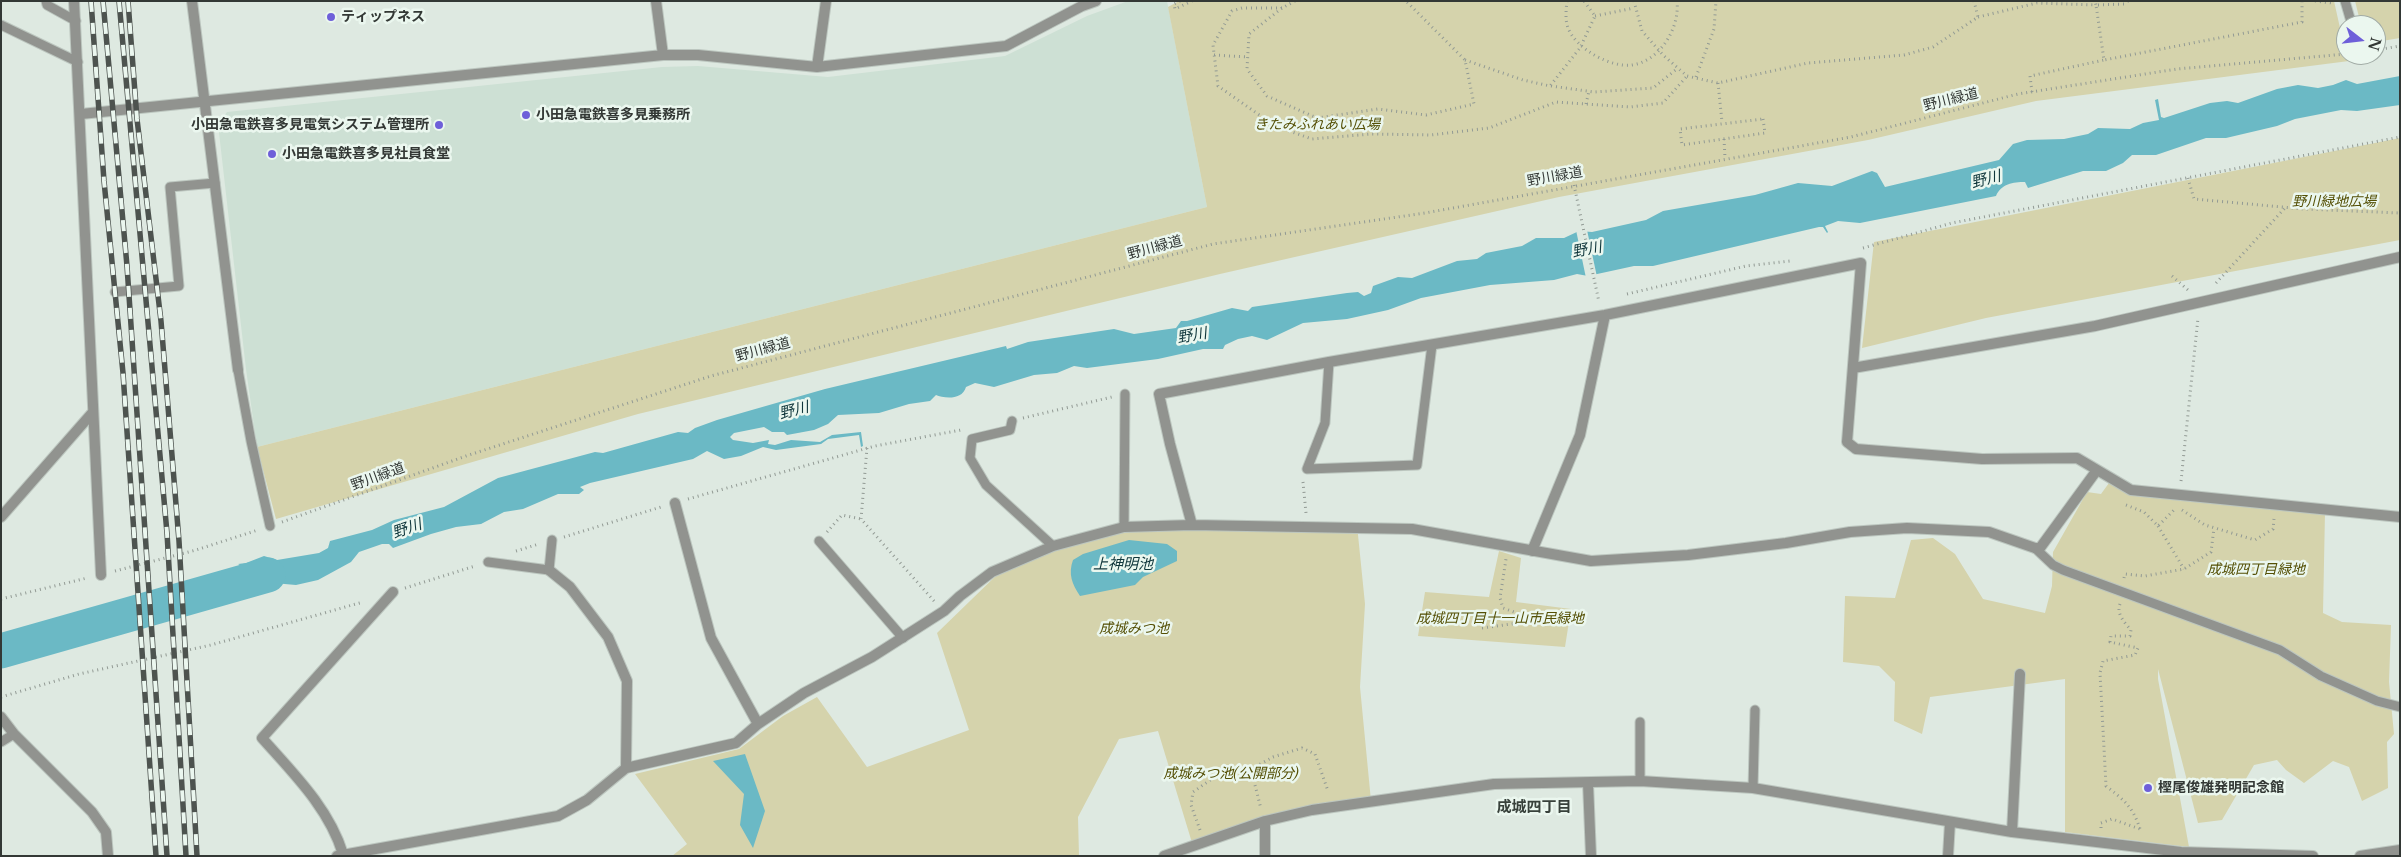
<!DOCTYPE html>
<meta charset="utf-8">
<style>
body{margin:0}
#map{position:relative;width:2401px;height:857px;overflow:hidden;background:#dee9e1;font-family:"Libre Baskerville",serif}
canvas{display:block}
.frame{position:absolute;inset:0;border:2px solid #333835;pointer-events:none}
.north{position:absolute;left:2336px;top:15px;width:50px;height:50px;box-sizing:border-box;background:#ebf7ef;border:1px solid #a1aba5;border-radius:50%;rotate:106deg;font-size:14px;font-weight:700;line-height:20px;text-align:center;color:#333835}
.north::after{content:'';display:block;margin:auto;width:18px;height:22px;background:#6e5fd9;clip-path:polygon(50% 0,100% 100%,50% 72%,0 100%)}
</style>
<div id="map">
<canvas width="2401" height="857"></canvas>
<div class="frame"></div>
<div class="north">N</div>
</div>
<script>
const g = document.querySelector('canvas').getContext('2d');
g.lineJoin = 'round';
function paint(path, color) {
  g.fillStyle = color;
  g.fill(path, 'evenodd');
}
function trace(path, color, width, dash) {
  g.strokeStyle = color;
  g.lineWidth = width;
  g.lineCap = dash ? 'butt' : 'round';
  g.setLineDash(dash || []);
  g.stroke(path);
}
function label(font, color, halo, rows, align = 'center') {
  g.font = font + ' "Libre Baskerville","Noto Sans JP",serif';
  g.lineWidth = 5;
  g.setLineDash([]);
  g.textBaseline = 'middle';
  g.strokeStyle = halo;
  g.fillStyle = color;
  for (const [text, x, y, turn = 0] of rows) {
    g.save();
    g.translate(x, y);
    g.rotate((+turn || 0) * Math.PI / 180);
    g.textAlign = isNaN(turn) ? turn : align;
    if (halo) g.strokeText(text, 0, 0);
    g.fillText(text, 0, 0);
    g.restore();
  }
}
const built = new Path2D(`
 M 1128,1 L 1167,1 L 1207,207 L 257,447 L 246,369 L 218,124 L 227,112 L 662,67 L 698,66 L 828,77 L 1005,56 L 1087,16 Z`);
const green = new Path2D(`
 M 1179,1 L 2334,1 L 2346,55 L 2349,61 L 2036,101 L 1868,140 L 1559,197 L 1220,274 L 638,414 L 276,519 L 257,447 L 1207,207 L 1168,7 Z
 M 2355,1 L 2400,1 L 2400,38 L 2376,42 L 2376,25 L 2361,25 Z
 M 2400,138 L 2400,240 L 1986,318 L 1862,348 L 1874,242 Z
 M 2109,483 L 2132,495 L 2325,512 L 2323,613 L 2342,622 L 2391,625 L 2389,682 L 2394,734 L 2387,742 L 2388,788 L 2362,801 L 2349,767 L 2333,761 L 2304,783 L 2286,770 L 2277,760 L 2254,765 L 2222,820 L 2198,823 L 2158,669 L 2158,679 L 2189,847 L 2065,832 L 2065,679 L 1930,697 L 1922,734 L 1894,721 L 1895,682 L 1879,666 L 1843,662 L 1845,596 L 1895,598 L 1911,540 L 1933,538 L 1955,554 L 1983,599 L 2045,613 L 2052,586 L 2053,552 L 2087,492 L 2101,494 Z
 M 1120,523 L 1357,525 L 1365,604 L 1360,687 L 1371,801 L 1312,810 L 1193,846 L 1158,731 L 1119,739 L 1078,817 L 1079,856 L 672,856 L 687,844 L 635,774 L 739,749 L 783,716 L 817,697 L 867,767 L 969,730 L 937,633 L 1005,567 L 1064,539 Z
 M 1499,551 L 1521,558 L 1516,602 L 1571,609 L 1565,647 L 1418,636 L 1425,592 L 1489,597 Z`);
const water = new Path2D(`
 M 2400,76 L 2400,105 L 2357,111 L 2341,110 L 2295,119 L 2277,126 L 2226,138 L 2206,138 L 2156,155 L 2132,155 L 2123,163 L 2106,171 L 2083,171 L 2028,188 L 2025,182 C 2013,182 2001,184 1996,196 L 1860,223 L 1838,221 L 1825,226 L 1828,232 L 1827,233 L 1823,227 L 1819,227 L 1653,266 L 1634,266 L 1588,276 L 1577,274 L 1554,280 L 1490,285 L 1421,298 L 1388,310 L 1347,319 L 1303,323 L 1267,340 L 1252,336 L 1238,339 L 1225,345 L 1223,349 L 1203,349 L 1158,359 L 1087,368 L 1074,366 L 1057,373 L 1034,375 L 994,387 L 975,383 L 966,387 C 962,401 943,398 936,395 L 930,401 L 909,404 L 879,413 L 838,415 L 828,424 L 814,430 L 787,435 L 784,432 L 772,432 L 764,427 L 734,433 L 730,437 L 733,440 L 753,443 L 769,440 L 768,444 L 775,445 L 791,440 L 820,442 L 832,435 L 861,432 L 863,446 L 861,447 L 859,435 L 828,439 L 821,444 L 776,450 L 763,447 L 741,456 L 724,459 L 707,451 L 693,459 L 590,483 L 580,487 L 584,490 L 579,494 L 558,494 L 523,509 L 504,512 L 481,524 L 456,527 L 431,534 L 393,548 L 389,544 L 382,544 L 359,552 L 351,562 L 318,580 L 296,585 L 262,582 L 223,597 L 223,582 L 245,578 L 245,568 L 238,564 L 246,563 L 264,556 L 277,560 L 319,553 L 328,548 L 330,541 L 372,530 L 394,520 L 444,507 L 498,478 L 595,452 L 603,453 L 678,432 L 688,433 L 695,428 L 717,420 L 825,389 L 1006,346 L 1007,349 L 1028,342 L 1114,329 L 1134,334 L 1176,328 L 1181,321 L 1187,321 L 1232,308 L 1248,311 L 1252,307 L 1347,293 L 1358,292 L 1364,296 L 1371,293 L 1373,286 L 1398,277 L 1412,278 L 1457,261 L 1477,259 L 1486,253 L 1522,246 L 1536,238 L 1564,238 L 1579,231 L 1592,232 L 1646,220 L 1663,211 L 1755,195 L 1798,183 L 1832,186 L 1872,171 L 1877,173 L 1885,187 L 1999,160 L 2013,144 L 2027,140 L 2064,139 L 2088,134 L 2098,128 L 2130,129 L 2143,123 L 2159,120 L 2155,100 L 2158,99 L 2161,117 L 2164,118 L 2210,103 L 2227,101 L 2238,103 L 2277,89 L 2298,85 L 2318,88 L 2333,85 L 2346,80 L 2357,84 Z
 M 1129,540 L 1167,544 L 1177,551 L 1177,561 L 1143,577 L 1135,585 L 1080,596 C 1072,584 1068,574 1073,560 L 1083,554 Z
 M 745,754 L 765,811 L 753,848 L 740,825 L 744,794 L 713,761 Z`);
const pier = new Path2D(`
 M 1578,229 L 1587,230 L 1597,277 L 1586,278 L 1576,230 Z`);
const river = new Path2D(`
 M 1,651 L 268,575`);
const path = new Path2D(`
 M 1180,1 L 1174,4 L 1175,9 L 1192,1
 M 1295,1 L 1282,8 L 1249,34 L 1247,69 L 1267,96 L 1317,118 L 1378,109 L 1426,115 L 1474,104 L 1465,60 L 1406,1
 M 1567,1 C 1566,10 1565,20 1568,28 C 1576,49 1611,68 1632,65 C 1660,61 1680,28 1677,1
 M 1634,1 L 1642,31 L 1663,55 L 1687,76 L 1718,83 L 1808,63 L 1904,55 L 1933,47 L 1978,17 L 1974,1
 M 2128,1 L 2124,4 L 2096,5 L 2104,60 L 2302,22 L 2302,1
 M 2315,1 L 2332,3
 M 1282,8 L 1242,8 L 1232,11 L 1213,45 L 1218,86 L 1275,126 L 1312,139 L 1371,134 L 1431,135 L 1489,128 L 1556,102 L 1630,107 L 1663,103 L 1687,76
 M 1595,16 L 1634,8
 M 1978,17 L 2037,3 L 2096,5 L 2095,1
 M 2376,50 L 2400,46
 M 1214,55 L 1248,57
 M 1465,60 L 1523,80 L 1550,86 L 1580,48 L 1595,16 L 1584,1
 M 1696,77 L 1714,29 L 1716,1
 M 1718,83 L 1722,122
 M 1551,86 L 1594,92 L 1653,88 L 1678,68
 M 2032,92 L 2030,76 L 2104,60
 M 1586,104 L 1589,91
 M 1763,119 L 1765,133 L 1682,145 L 1680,129 Z
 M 1724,139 L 1725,158
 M 2188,178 L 2194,199 L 2304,209 L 2400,213
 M 1574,185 L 1599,302
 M 1863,248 L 1952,223 L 2400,137
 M 2172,276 L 2188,290
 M 2216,283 L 2285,208
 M 1627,294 L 1746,266 L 1790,261
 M 1023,418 L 1112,397
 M 867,448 L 861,519 L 935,602
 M 2181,481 L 2198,318
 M 1303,482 L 1306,513
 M 688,499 L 875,446 L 961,430
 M 2126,505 L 2144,512 L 2158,526 L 2176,508
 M 2182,510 L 2205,525 L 2255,540 L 2273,529 L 2274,519
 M 282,522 L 466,456 L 711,376 L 1213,244 L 1425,213 L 1851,137 L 2018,94 L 2177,69 L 2346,54
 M 2158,526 L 2184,569
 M 827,532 L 842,515 L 861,519
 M 564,537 L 661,507
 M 516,551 L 539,544
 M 115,571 L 196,550 L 258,530
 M 2124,578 L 2125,574 L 2145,576 L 2184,569 L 2211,552 L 2214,528
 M 405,588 L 475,566
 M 1,599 L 87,578
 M 2120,604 C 2116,614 2125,623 2131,630 L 2130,636 L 2111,636 L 2110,642 L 2138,648 L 2135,655 L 2103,661 L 2100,673 L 2106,786 C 2124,800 2133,807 2140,829
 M 1482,628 L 1526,622 L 1528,617 L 1503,608 L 1500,598 L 1506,559
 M 1,697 L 79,674 L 211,645 L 363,602
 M 1251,769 L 1273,757 L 1302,748 L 1315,754 L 1328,791
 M 2101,828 L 2101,823 L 2112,819 L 2140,829
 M 1200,830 L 1191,805 L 1193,792 L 1216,776 L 1251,769 L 1261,809`);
const service = new Path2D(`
 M 46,1 L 47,5 L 76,21
 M 2345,1 L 2352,25
 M 1,25 L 78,62
 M 115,292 L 179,286 L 170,187 L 215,183
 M 1329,362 L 1325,423 L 1307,469 L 1417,465 L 1432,345
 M 238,370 L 251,441 L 270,526
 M 1012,421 L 1010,430 L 972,439 L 970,458 L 986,485 L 1053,546
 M 1124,527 L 1125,394
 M 819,541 L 903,638
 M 2035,548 L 2053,565 L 2063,570 L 2280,650 L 2321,676 L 2377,701 L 2400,707
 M 488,562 L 549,570 L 552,540
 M 1640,722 L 1640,781
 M 1,742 L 14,734
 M 1753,788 L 1755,710`);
const minor = new Path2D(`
 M 74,1 L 101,575
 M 192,1 L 238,370
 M 656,1 L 663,55
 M 817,67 L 826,1
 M 81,114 L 663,55 L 698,55 L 817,67 L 1006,46 L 1082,6 L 1096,1
 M 1853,368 L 2095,326 L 2400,257
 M 675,503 L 711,638 L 758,724
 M 1,517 L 93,412
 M 1192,525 L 1170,444 L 1159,394 L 1329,362 L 1605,315 L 1861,263 L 1847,442 L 1856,449 L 1982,459 L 2077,458 L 2131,490 L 2400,517
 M 1532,551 L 1580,435 L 1605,315
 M 549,570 L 570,587 L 608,637 L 627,681 L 626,768
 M 1,717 L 14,734 L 92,812 L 106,832 L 108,856
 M 1588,783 L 1591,856
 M 1265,821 L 1265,856
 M 2012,832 L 2020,674
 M 343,854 C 329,808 293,773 262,738 L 393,592
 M 337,856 L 558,816 L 587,800 L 626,768 L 736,743 L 758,724 L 804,693 L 872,657 L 944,611 L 960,596 L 992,572 L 1053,546 L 1124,527 L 1192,525 L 1412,529 L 1591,561 L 1688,555 L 1786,543 L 1850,532 L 1907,528 L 1989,532 L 2035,548 L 2040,548 L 2097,470
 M 1164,856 L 1265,821 L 1312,810 L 1494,784 L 1640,781 L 1753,788 L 2012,832 L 2181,852 L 2313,856
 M 1948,856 L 1950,822
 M 2360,856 L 2400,850`);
const rail = new Path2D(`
 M 91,1 L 104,181 L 123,373 L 156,856
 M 103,1 L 127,266 L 167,856
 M 119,1 L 167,533 L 186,856
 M 128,1 L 137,119 L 161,321 L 179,541 L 197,856`);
const markers = [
 [331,17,5,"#6e5fd9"],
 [526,115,5,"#6e5fd9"],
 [439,125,5,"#6e5fd9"],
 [272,154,5,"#6e5fd9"],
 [2148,788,5,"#6e5fd9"]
];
const poiNames = [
 ["ティップネス",341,17],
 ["小田急電鉄喜多見乗務所",536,115],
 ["小田急電鉄喜多見電気システム管理所",429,125,"right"],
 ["小田急電鉄喜多見社員食堂",282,154],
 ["樫尾俊雄発明記念館",2158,788]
];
const streetNames = [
 ["野川緑道",1951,100,-14],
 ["野川緑道",1555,177,-10],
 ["野川緑道",1155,248,-15],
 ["野川緑道",763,350,-15],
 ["野川緑道",378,477,-20]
];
const parkNames = [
 ["きたみふれあい広場",1317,125],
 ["野川緑地広場",2334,202],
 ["成城四丁目緑地",2256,570],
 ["成城四丁目十一山市民緑地",1500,619],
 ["成城みつ池",1134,629],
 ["成城みつ池(公開部分)",1231,774]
];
const waterNames = [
 ["野川",1986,180,-14],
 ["野川",1587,250,-11],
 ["野川",1192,336,-10],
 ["野川",794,411,-14],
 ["野川",407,529,-19],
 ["上神明池",1123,565]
];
const neighbourhoodNames = [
 ["成城四丁目",1534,808]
];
paint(built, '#cde0d4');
paint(green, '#d5d3ac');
paint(water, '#6bb9c5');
paint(pier, '#dee9e1');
trace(river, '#6bb9c5', 35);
trace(service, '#bcc6bf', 11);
trace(minor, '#bcc6bf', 12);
trace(path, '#929a94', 3, [1, 4]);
trace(service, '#91938f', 9);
trace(minor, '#91938f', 10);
trace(rail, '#4d534f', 5.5);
trace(rail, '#ebf7ef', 4, [11]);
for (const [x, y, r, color] of markers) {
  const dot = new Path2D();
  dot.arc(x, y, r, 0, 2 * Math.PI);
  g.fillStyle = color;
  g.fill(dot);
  trace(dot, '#ebf7ef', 2);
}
label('bold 14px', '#333835', '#ebf7ef', poiNames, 'left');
label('14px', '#333835', '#ebf7ef', streetNames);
label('italic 14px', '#555006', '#ebf7ef', parkNames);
label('italic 15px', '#0f363b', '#ebf7ef', waterNames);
label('bold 15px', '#38413b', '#ebf7ef', neighbourhoodNames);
</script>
